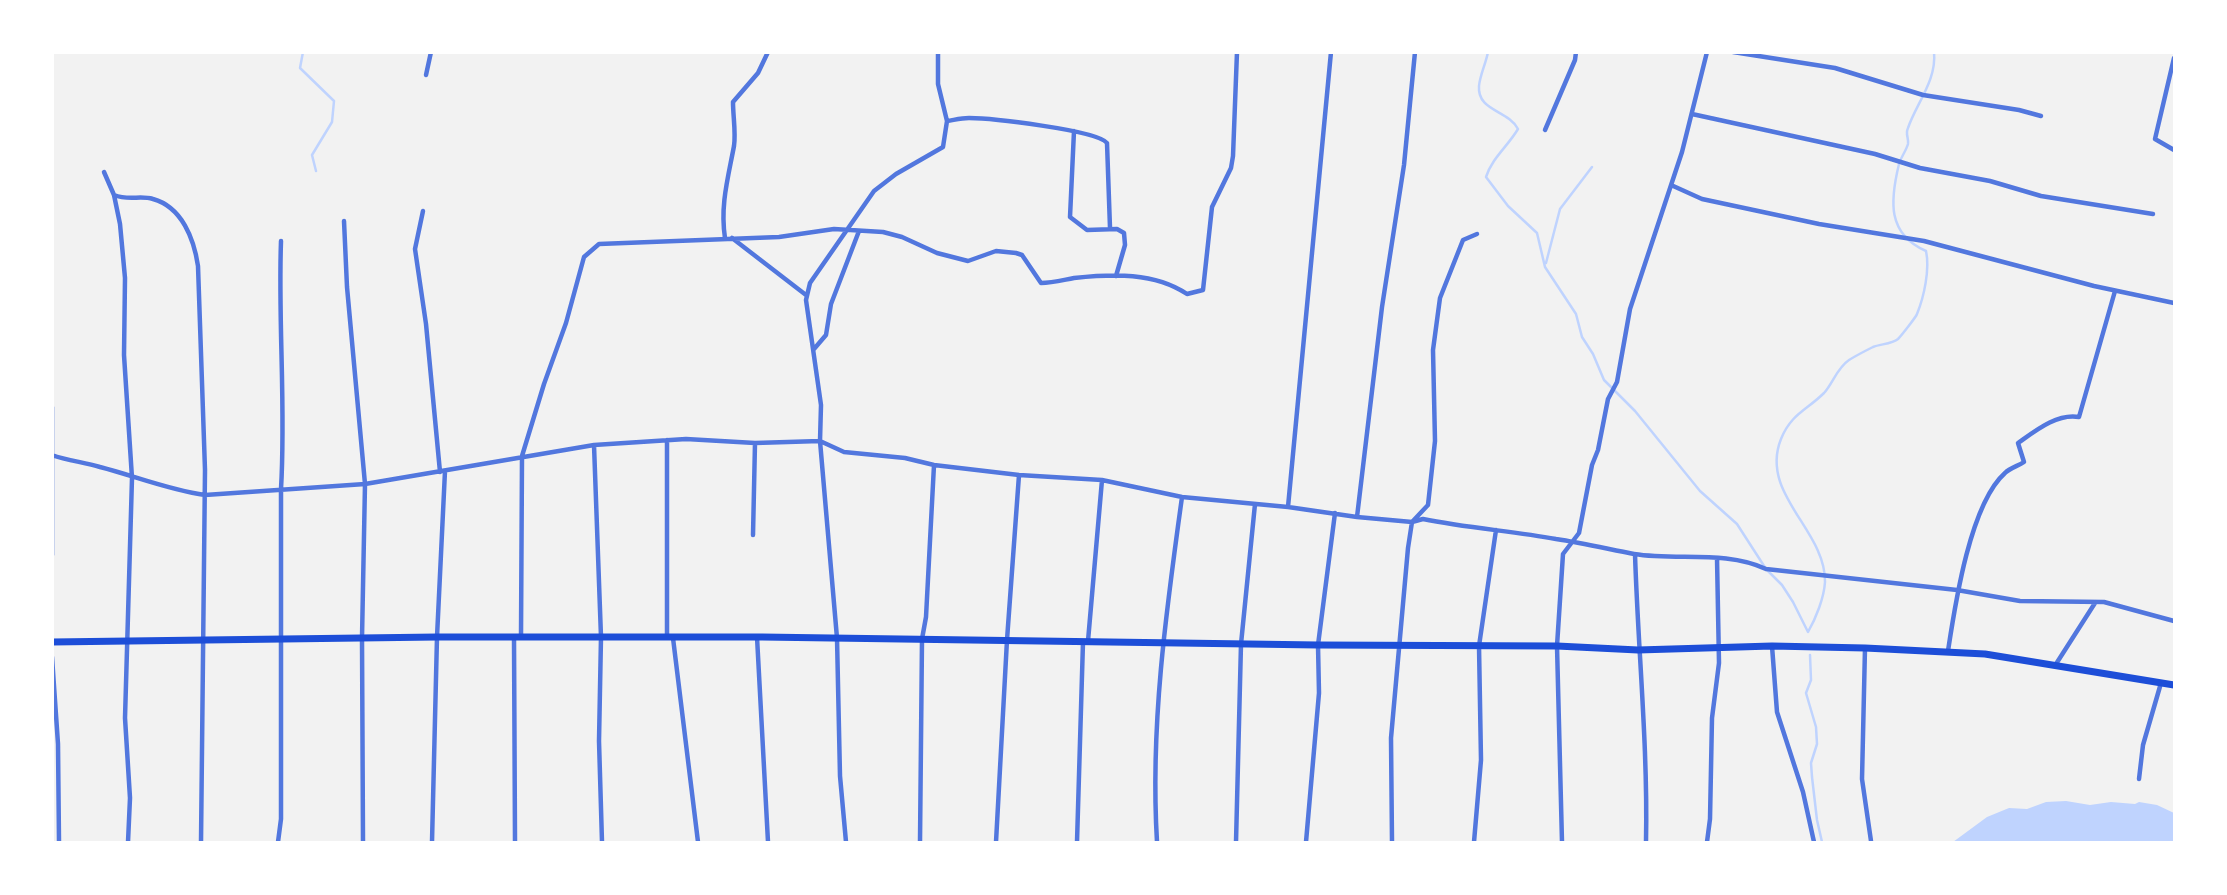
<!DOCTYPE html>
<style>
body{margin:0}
#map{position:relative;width:2227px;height:895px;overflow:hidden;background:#f2f2f2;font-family:"Golos Text",sans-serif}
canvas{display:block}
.frame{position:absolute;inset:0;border:54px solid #fff;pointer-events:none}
</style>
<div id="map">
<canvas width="2227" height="895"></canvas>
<div class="frame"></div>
</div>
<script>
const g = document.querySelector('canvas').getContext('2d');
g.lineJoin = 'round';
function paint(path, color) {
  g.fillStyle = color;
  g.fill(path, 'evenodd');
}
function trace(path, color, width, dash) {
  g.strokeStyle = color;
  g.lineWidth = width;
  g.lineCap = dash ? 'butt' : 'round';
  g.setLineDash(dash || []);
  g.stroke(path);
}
const water = new Path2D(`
 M 2066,801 L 2090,805 L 2111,802 L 2135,804 L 2139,802 L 2157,805 L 2174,813 L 2174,842 L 1953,842 L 1987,817 L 2009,808 L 2027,809 L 2046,802 Z`);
const stream = new Path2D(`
 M 303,52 L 300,68 L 334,101 L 332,122 L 312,155 L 316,171
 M 1488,52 C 1486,63 1480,75 1479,86 C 1477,111 1508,110 1518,129 C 1508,146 1492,158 1486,177 L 1508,206 L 1537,233 L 1545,267 L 1576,314 L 1582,337 L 1593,354 L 1604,380 L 1635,411 L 1700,491 L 1737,524 L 1766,569 L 1782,585 L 1793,602 L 1808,632
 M 1546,263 L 1560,209 L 1592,167
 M 1808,632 C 1816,618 1824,598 1825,582 C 1826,530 1759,494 1781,439 C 1791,414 1807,410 1824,393 C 1833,383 1837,368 1849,360 C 1857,355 1865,351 1873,347 C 1880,344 1892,344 1898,339 C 1901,336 1916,317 1917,314 C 1924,297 1930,269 1926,251 C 1887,234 1890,201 1899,164 C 1901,157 1906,151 1908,144 C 1909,138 1905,134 1908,128 C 1916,104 1937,80 1934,52
 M 1810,655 L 1811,680 L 1806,693 L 1816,727 L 1817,744 L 1811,763 L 1812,777 L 1817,820 L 1822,842`);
const minor = new Path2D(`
 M 1733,52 L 1835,68 L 1923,95 L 2019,110 L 2041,116
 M 2174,58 L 2155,139 L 2174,150
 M 426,75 L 431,52
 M 1692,114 L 1875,154 L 1920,168 L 1990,181 L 2041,196 L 2153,214
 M 947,121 C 954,120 961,118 969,118 C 989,118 1097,130 1107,143 L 1110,228
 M 1545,130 L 1575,60 L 1576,52
 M 1074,131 L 1070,217 L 1087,230 L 1117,229 L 1124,233 L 1125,245 L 1116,276
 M 104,172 L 114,195 L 120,224 L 125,278 L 124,355 L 132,478 L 125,718 L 130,798 L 128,842
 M 1671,185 L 1702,199 L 1819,224 L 1924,241 L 2094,286 L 2174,303
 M 114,195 C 129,201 140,195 153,199 C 182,207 194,239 198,266 L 205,470 L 201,842
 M 423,211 L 415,249 L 426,324 L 440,472
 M 344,221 L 347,287 L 365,484 L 362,638 L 363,842
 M 725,238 C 720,206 728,178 734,146 C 736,133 733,116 733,102 L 758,73 L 768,52
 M 732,238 L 806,295
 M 814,349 L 826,335 L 831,304 L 859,231
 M 52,407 L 52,555
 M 594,445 L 601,637 L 599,741 L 602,842
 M 52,455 C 68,461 84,462 100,467 C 135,476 169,490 205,495 L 365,484 L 594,445 L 686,439 L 755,443 L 820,441 L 844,452 L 905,458 L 934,465 L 1019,475 L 1102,480 L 1182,497 L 1288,507 L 1357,517 L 1412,522 L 1423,519 C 1467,528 1512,531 1556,539 C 1582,543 1608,549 1634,554 C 1678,561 1725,550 1766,569 L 1957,590 L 2020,601 L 2104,602 L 2174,621
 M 1288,507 L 1331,52
 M 1357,517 L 1382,307 L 1404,165 L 1415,52
 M 753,535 L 755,443
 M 1635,554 C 1638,650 1648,746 1646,842
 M 521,636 L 522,456 L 544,384 L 566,323 L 584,257 L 599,244 L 779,237 L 834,229 L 883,232 L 902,237 L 937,253 L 968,261 L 996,251 L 1016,253 L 1022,255 L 1041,283 C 1052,283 1063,280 1074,278 C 1113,274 1154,272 1187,294 L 1203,290 L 1212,207 L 1231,168 L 1233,156 L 1237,52
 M 667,637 L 667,440
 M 757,637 L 768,842
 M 514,638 L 515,842
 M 673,638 L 698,842
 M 1088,641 L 1102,480
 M 1772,646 L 1777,712 L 1803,792 L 1814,842
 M 1865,648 L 1862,779 L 1871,841
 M 1948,651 C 1955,605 1970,504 2005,473 C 2010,468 2018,466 2024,462 L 2018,443 C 2035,431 2057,413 2079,417 L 2115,291
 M 52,657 L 58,744 L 59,842
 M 2056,664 L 2095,603
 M 2139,779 L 2143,745 L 2161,683
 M 278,842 L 281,819 L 281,489 C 286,406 278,324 281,241
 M 432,842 L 437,637 L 445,471
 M 846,842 L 840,776 L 837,638 L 820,441 L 821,405 L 806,300 L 810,283 L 874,191 L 896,174 L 943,147 L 947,121 L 938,84 L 938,52
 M 920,842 L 922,639 L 926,617 L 934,465
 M 996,842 L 1007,640 L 1019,475
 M 1077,842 L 1083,642
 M 1157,842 C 1150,727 1166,612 1182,497
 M 1236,842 L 1241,644 L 1255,504
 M 1306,842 L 1319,693 L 1318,645 L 1335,513
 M 1392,842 L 1391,738 L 1408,548 L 1412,522 L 1428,505 L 1435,441 L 1433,350 L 1440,298 L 1463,240 L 1477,234
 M 1474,842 L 1481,760 L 1479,646 L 1496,530
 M 1562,842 L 1557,646 L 1563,554 L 1579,533 L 1592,465 L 1598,450 L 1608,399 L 1617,382 L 1630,309 L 1682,152 L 1707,52
 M 1707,842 L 1710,819 L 1712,718 L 1719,663 L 1717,558`);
const trunk = new Path2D(`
 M 52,642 L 437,637 L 762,637 L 1318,645 L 1557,646 L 1638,650 L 1772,646 L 1865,648 L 1985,654 L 2174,685`);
paint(water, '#bfd3fe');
trace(stream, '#bfd3fe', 2.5);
trace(minor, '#5277de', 4.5);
trace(trunk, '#1d4ed8', 7);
</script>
